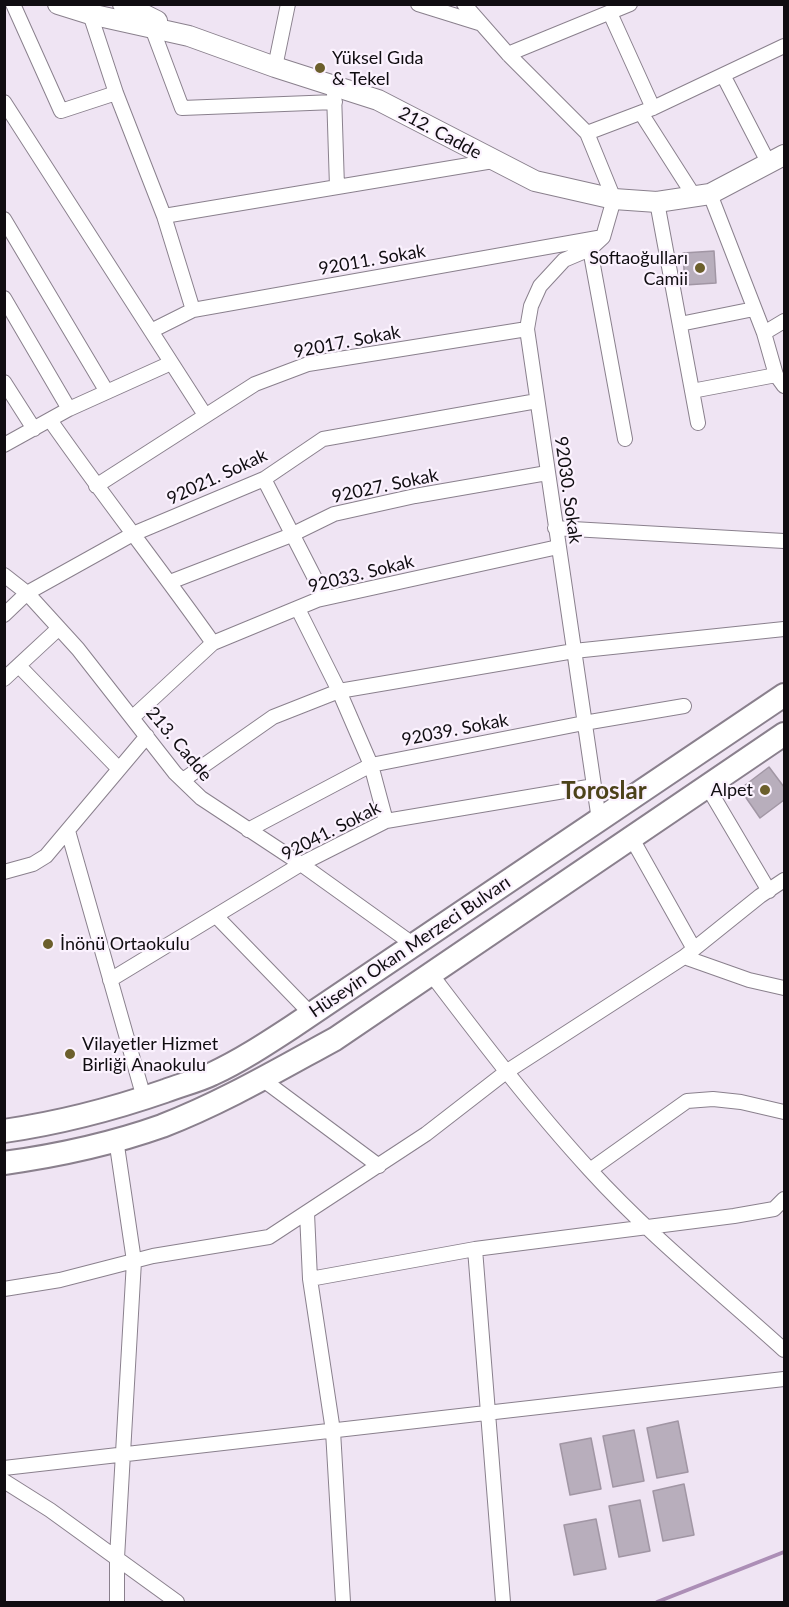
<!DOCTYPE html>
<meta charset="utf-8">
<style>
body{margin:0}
#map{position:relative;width:789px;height:1607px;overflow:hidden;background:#efe4f3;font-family:Lato,sans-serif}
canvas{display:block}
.frame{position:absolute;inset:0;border:6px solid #100d11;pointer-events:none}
</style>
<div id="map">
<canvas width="789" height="1607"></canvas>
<div class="frame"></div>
</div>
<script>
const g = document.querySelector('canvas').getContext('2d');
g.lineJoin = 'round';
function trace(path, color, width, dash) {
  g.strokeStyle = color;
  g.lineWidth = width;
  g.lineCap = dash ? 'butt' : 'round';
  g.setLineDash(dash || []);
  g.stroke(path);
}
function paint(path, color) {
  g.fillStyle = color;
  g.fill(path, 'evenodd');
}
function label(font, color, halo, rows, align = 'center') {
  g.font = font + ' Lato,sans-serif';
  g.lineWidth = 4.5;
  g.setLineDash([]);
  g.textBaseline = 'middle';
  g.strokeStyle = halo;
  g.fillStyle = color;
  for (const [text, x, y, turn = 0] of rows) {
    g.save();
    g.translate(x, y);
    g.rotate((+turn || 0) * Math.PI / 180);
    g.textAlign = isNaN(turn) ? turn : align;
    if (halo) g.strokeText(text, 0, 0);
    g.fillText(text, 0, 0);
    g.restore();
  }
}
const stream = new Path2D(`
 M 657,1602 L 784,1552`);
const building = new Path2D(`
 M 714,251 L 716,283 L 685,285 L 683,253 Z
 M 769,767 L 784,787 L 784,800 L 760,818 L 740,789 Z
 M 678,1421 L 688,1472 L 657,1478 L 647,1428 Z
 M 634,1430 L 644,1481 L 613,1487 L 603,1436 Z
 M 591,1438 L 601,1489 L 570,1495 L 560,1444 Z
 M 684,1484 L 694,1535 L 663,1541 L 653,1491 Z
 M 640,1500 L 650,1551 L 619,1557 L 609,1506 Z
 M 596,1519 L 606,1569 L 574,1575 L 564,1525 Z`);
const street = new Path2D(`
 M 13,4 L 61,111 L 116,93
 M 418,4 L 479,23
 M 464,4 L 508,54 L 587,133 L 614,199 L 603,237 L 590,249 L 564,260 L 540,286 L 531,306 L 527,329 L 599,820
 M 610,13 L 653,108
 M 90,14 L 116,93 L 164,216 L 193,310
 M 152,28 L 182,108 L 335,102
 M 508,54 L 630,4
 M 275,67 L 288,4
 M 723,75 L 768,162
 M 334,93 L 337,187
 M 4,102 L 205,415
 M 641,113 L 694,196
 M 587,133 L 653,108 L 784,46
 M 710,194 L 764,333 L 776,375 L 784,386
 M 657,202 L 698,423
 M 164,216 L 493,161
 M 4,219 L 107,392
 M 590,249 L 625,439
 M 4,298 L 69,409
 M 680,324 L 754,309
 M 151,331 L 193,310 L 603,237
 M 764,333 L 784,321
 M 4,382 L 34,429
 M 692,391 L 776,375
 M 50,420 C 103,496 160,568 213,643
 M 4,445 L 69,409 L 171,363
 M 264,479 L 325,598
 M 96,486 L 255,384 L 308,364 L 527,329
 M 555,528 L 784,541
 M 4,575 L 27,593 L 78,649 L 175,773 L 201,798 L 301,864 L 414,945
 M 170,582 L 289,536 L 334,514 L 415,496 L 547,473
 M 298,609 L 339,691 L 371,765 L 386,821
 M 4,615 L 27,593 L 133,534 L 264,479 L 323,439 L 537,401
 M 19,666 L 119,769
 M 4,679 L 59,628
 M 133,717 L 213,643 L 317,600 L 558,547
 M 183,780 L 273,717 L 339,691 L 574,651 L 784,629
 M 707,786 L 769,891
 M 248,830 L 371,765 L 584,723 L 684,706
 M 68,831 L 144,1098
 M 631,837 L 694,949
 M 4,872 L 33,864 L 46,856 L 147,736
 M 216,916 L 311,1014
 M 684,957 L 749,980 L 784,988
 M 431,974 C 482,1041 533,1108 590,1170 C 649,1235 719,1291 784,1350
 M 110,980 L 301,864 L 386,821 L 594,786
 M 262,1079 L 379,1166
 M 116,1139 L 134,1261 L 117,1558 L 117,1602
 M 590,1170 L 687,1101 L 713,1099 L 741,1102 L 784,1112
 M 307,1213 L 310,1279 L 333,1431 L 343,1602
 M 475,1249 L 503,1602
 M 310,1279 L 475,1249 L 734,1216 L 774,1209 L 784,1199
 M 4,1289 L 60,1280 L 153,1256 L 269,1237 L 426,1134 L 506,1072 L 684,957 L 760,896 L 784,880
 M 4,1468 L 784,1379
 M 4,1481 L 50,1510 L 177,1602`);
const secondary = new Path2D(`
 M 58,4 L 90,14 L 189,36 L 275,67 L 378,100 L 535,181 L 614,199 L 657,202 L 710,194 L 784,155
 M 123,4 L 157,21`);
const primary = new Path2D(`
 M 4,1131 C 59,1123 113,1109 165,1091 C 180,1085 198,1081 212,1074 C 240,1061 266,1044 292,1027 L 784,695
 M 4,1163 C 55,1156 114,1143 162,1126 C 222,1103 278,1070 335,1039 L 784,734`);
const markers = [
 [320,68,6,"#6c5f2c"],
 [700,268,6,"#6c5f2c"],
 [765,790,6,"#6c5f2c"],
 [48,944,6,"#6c5f2c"],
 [70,1054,6,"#6c5f2c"]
];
const poiNames = [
 ["Yüksel Gıda",332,58],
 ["& Tekel",332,79],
 ["Softaoğulları",688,258,"right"],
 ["Camii",688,279,"right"],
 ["Alpet",753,790,"right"],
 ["İnönü Ortaokulu",60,944],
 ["Vilayetler Hizmet",82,1044],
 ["Birliği Anaokulu",82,1065]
];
const streetNames = [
 ["212. Cadde",440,133,28],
 ["92011. Sokak",372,260,-10],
 ["92017. Sokak",347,342,-11],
 ["92021. Sokak",217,477,-25],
 ["92027. Sokak",385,486,-12],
 ["92030. Sokak",568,490,82],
 ["92033. Sokak",361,574,-14],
 ["92039. Sokak",455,730,-11],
 ["213. Cadde",179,744,50],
 ["92041. Sokak",331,831,-27],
 ["Hüseyin Okan Merzeci Bulvarı",410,947,-34]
];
const districtNames = [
 ["Toroslar",604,791]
];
trace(stream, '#ac8eb6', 4);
paint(building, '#b8aebc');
trace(building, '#a196a4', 1.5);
trace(street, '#8a808d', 16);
trace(secondary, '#8a808d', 22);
trace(primary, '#8a808d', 26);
trace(street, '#fff', 14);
trace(secondary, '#fff', 20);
trace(primary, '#fff', 22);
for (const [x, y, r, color] of markers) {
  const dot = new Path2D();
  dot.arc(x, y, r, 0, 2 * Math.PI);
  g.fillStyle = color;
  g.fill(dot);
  trace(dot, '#fbf2fe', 2);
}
label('18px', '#100d11', '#fbf2fe', poiNames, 'left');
label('18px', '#100d11', '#fbf2fe', streetNames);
label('bold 24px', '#4c4219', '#fbf2fe', districtNames);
</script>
